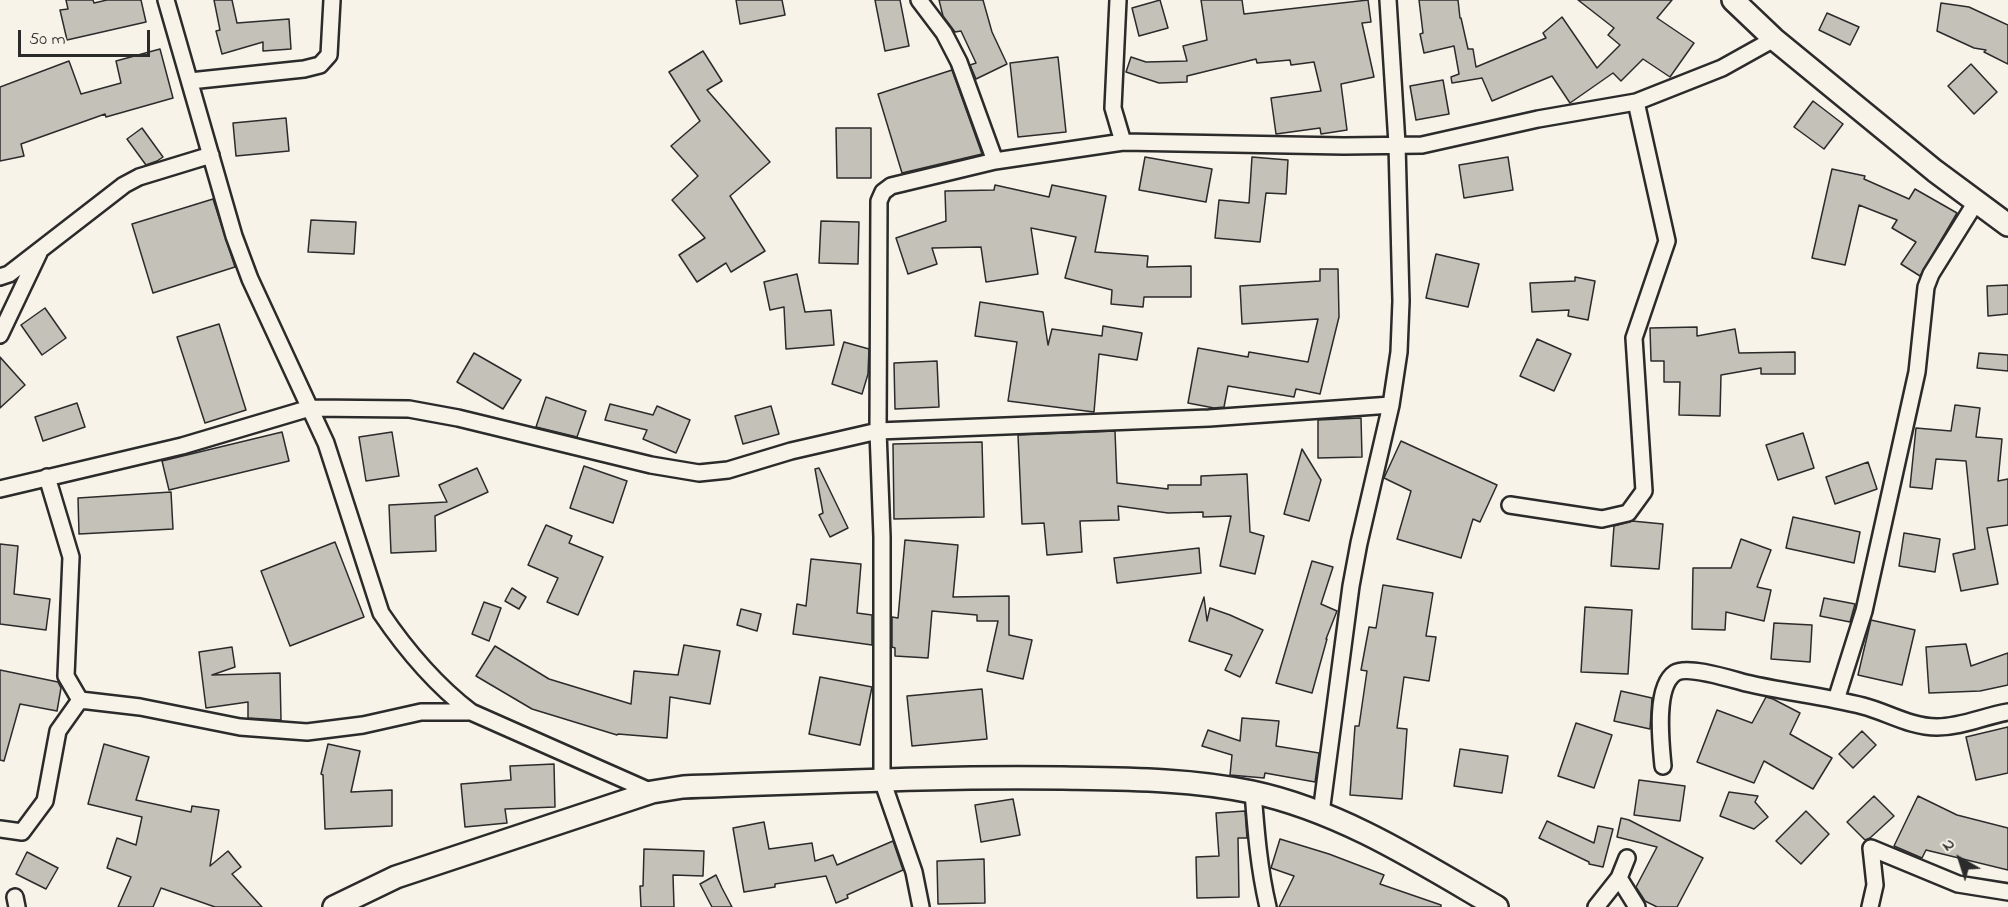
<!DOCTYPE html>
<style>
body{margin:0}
#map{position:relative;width:2008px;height:907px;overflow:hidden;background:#f7f3e8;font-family:"Indie Flower",sans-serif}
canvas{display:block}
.north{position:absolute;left:1930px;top:829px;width:60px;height:60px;-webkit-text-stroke:4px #f7f3e8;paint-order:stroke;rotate:321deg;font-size:16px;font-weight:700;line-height:24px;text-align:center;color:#2b2b2b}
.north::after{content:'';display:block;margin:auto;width:21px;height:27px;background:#2b2b2b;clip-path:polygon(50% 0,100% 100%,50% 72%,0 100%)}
.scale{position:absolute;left:18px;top:30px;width:132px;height:27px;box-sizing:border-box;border:3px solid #2b2b2b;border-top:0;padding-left:8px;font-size:18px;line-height:21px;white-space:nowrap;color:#2b2b2b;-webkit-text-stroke:4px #f7f3e8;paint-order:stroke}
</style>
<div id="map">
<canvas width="2008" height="907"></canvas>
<div class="north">N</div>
<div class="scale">50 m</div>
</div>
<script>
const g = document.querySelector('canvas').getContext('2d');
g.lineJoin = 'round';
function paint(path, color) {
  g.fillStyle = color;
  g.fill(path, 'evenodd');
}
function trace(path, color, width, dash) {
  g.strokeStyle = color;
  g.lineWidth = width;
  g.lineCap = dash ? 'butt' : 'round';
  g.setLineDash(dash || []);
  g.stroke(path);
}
const building = new Path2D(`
 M 66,0 L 93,0 L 94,3 L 107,0 L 141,0 L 146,22 L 67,40 L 60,10 L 68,9 Z
 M 214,0 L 232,0 L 237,23 L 289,19 L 291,49 L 263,51 L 263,42 L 222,54 L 216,31 L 220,30 Z
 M 736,0 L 782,0 L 785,15 L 740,24 Z
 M 875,0 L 900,0 L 909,46 L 885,51 Z
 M 939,0 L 983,0 L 992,32 L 1007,64 L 976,79 L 970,65 L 976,63 L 961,31 L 955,32 L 943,16 Z
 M 1160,0 L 1168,28 L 1139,36 L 1132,8 Z
 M 1201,0 L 1242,0 L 1244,14 L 1368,0 L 1371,22 L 1362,23 L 1374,77 L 1341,84 L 1347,130 L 1321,134 L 1320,128 L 1276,134 L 1271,98 L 1321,91 L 1314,62 L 1291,65 L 1290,60 L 1257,63 L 1256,59 L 1187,76 L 1187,82 L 1159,83 L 1126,72 L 1131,57 L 1146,62 L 1187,61 L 1183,46 L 1207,40 Z
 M 1419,0 L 1458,0 L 1460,18 L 1461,18 L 1468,49 L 1473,49 L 1476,67 L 1546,38 L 1543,33 L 1562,17 L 1597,68 L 1620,45 L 1608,35 L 1614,28 L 1578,0 L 1672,0 L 1657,18 L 1694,43 L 1670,77 L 1643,59 L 1621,81 L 1613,73 L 1570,103 L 1552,76 L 1492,101 L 1482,78 L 1452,83 L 1451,77 L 1459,74 L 1454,46 L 1424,53 L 1420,34 L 1423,33 Z
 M 1941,3 L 1969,7 L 2008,25 L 2008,64 L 1984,52 L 1986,50 L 1974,48 L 1937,31 Z
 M 1827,13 L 1859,27 L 1850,45 L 1819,30 Z
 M 160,49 L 173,98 L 106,117 L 105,114 L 21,144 L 24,156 L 0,161 L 0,87 L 69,61 L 81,94 L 121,83 L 116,61 Z
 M 703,51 L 722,81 L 707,90 L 770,162 L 730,196 L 765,251 L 731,272 L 726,263 L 697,282 L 679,255 L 705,238 L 672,200 L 698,176 L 671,146 L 700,121 L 669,72 Z
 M 1058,57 L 1066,132 L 1018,137 L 1010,63 Z
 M 1971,64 L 1997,92 L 1974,114 L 1948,86 Z
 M 952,70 L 982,154 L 902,173 L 878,94 Z
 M 1443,80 L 1449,114 L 1416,120 L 1410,86 Z
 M 1813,101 L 1843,124 L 1824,149 L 1794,127 Z
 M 286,118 L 289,151 L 236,156 L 233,123 Z
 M 142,128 L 163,157 L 157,161 L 146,165 L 127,139 Z
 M 836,128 L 871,128 L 871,178 L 837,178 Z
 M 1145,157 L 1212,169 L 1206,202 L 1139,190 Z
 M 1252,157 L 1288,160 L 1286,194 L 1266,193 L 1260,242 L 1215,238 L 1219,200 L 1249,203 Z
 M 1508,157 L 1513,190 L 1464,198 L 1459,165 Z
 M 1832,169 L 1865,176 L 1864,179 L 1909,199 L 1915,189 L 1957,213 L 1920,276 L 1901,264 L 1916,242 L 1892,228 L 1897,220 L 1859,205 L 1845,265 L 1812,258 Z
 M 995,185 L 1049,197 L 1052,185 L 1106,196 L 1095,252 L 1148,256 L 1147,267 L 1191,266 L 1191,297 L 1144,297 L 1143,307 L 1111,304 L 1112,290 L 1065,278 L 1076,237 L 1031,228 L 1038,274 L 986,282 L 981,247 L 932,248 L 937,264 L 908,274 L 896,238 L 946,221 L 945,191 L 994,190 Z
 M 213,199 L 235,267 L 153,293 L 132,224 Z
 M 311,220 L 356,222 L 354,254 L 308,252 Z
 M 821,221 L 859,222 L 858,264 L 819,263 Z
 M 1436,254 L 1479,264 L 1468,307 L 1426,298 Z
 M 1320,269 L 1338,269 L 1339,317 L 1320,394 L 1296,389 L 1294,397 L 1228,386 L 1224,407 L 1214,408 L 1188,403 L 1198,348 L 1248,357 L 1249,352 L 1308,362 L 1318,319 L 1242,324 L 1240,286 L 1320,281 Z
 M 797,274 L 805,312 L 831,310 L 834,345 L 786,349 L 784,307 L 770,310 L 764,282 Z
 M 1575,277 L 1595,281 L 1588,320 L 1568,316 L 1569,310 L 1532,312 L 1530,283 L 1575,281 Z
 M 2008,285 L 2008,314 L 1988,316 L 1987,286 Z
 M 980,302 L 1043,312 L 1048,345 L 1052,329 L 1102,336 L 1103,326 L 1142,333 L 1137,360 L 1099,354 L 1094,412 L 1008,401 L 1017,342 L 975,336 Z
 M 45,308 L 66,338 L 42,355 L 21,325 Z
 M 219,324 L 246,410 L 205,423 L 177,337 Z
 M 1697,327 L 1697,336 L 1735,329 L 1739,353 L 1795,352 L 1795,374 L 1761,374 L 1761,368 L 1721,375 L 1720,416 L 1679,415 L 1680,382 L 1664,382 L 1664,361 L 1651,361 L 1650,328 Z
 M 1537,339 L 1571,354 L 1554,391 L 1520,376 Z
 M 844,342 L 869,349 L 868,374 L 862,394 L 832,384 Z
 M 474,353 L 521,380 L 503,409 L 457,382 Z
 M 1979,353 L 2008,355 L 2008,371 L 1977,368 Z
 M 0,357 L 25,385 L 0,408 Z
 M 937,361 L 939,407 L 895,409 L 894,363 Z
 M 546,397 L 586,411 L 577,437 L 536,427 Z
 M 77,403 L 85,427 L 43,441 L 35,417 Z
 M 610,404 L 653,415 L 657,406 L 690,420 L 676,453 L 643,439 L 647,430 L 605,420 Z
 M 1955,405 L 1980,408 L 1976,437 L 2002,439 L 1998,481 L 2008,479 L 2008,525 L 1987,528 L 1998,584 L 1961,591 L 1953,554 L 1975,549 L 1966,461 L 1936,459 L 1932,489 L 1910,487 L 1916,428 L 1951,431 Z
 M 771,406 L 779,434 L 743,444 L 735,416 Z
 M 1361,418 L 1362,457 L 1318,458 L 1318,420 Z
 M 1115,431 L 1117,483 L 1168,489 L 1168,485 L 1201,485 L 1201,476 L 1247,474 L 1250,532 L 1264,536 L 1255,574 L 1220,566 L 1231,516 L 1203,517 L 1203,512 L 1168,513 L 1118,506 L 1119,520 L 1080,521 L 1082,552 L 1047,555 L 1044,523 L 1022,524 L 1018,435 Z
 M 282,432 L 289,461 L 169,490 L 162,461 Z
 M 392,432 L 399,476 L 366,481 L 359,437 Z
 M 1803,433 L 1814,468 L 1778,480 L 1766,445 Z
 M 1401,441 L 1497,485 L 1480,522 L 1473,519 L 1461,558 L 1397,539 L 1411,491 L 1384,478 Z
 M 982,442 L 984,517 L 894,519 L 893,444 Z
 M 1302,449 L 1321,480 L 1309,521 L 1284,514 Z
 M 1868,462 L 1877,489 L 1835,504 L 1826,477 Z
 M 584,466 L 627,481 L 613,523 L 570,508 Z
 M 477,468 L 488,492 L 435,516 L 436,551 L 391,553 L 389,505 L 447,502 L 439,485 Z
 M 819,468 L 848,528 L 830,537 L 819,515 L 823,513 L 815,469 Z
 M 171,492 L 173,529 L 79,534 L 78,498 Z
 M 1793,517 L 1860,532 L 1854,563 L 1786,548 Z
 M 1632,521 L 1663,524 L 1659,569 L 1611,566 L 1614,526 Z
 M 546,525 L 572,536 L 569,543 L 603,557 L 578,615 L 547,602 L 558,578 L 528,565 Z
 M 1904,533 L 1940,539 L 1935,572 L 1899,566 Z
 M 1741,539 L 1771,550 L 1757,587 L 1771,590 L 1764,621 L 1726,612 L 1725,630 L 1692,629 L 1693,568 L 1731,568 Z
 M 905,540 L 958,545 L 953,597 L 1009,596 L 1009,635 L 1032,640 L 1023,679 L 987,671 L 998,621 L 977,621 L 977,615 L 932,611 L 928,658 L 895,656 L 895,648 L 892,647 L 892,617 L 898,618 Z
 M 335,542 L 364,617 L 290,646 L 261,571 Z
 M 0,544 L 18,546 L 14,594 L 50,599 L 46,630 L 0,624 Z
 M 1199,548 L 1201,573 L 1117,583 L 1114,558 Z
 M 811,559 L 861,564 L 857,613 L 872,615 L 872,645 L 793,634 L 797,604 L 806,606 Z
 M 1312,561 L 1333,567 L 1321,604 L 1337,611 L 1326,639 L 1327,639 L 1312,693 L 1276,683 Z
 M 1383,585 L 1433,593 L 1426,636 L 1436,637 L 1429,681 L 1404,677 L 1397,728 L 1407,729 L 1402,799 L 1350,795 L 1355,726 L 1359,726 L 1367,671 L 1361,670 L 1369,627 L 1376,628 Z
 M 512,588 L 526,597 L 519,609 L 505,601 Z
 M 1204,597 L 1207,621 L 1210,608 L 1230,615 L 1263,630 L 1240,677 L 1225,670 L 1232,655 L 1189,641 Z
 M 1824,598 L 1855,604 L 1850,622 L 1820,616 Z
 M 484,602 L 501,608 L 489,641 L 472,634 Z
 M 1585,607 L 1632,610 L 1628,674 L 1581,672 Z
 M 741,609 L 761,614 L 757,631 L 737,625 Z
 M 1871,620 L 1915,630 L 1902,685 L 1858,675 Z
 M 1774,623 L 1812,625 L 1810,662 L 1771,659 Z
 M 1966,644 L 1971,666 L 2008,653 L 2008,685 L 1980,691 L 1929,693 L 1926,647 Z
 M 684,645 L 720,651 L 710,704 L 670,697 L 667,738 L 618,734 L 617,735 L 532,709 L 476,676 L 495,646 L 549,679 L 631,704 L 634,671 L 678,675 Z
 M 232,647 L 235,667 L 212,675 L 280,673 L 281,720 L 248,718 L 248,702 L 206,708 L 199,652 Z
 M 0,670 L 58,682 L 61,688 L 57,711 L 20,704 L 4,761 L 0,760 Z
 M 820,677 L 872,687 L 860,745 L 809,734 Z
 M 982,689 L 987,739 L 912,746 L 907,696 Z
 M 1621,691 L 1652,698 L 1650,729 L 1614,721 Z
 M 1766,697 L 1773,699 L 1800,713 L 1790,734 L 1832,758 L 1813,789 L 1764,761 L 1754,783 L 1697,762 L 1717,710 L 1752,723 Z
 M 1242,718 L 1279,721 L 1276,746 L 1319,753 L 1315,782 L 1265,773 L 1264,778 L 1230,775 L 1232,755 L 1202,746 L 1208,730 L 1240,741 Z
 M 1576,723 L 1612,735 L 1594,788 L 1558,776 Z
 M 2008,727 L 2008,773 L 1976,780 L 1966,737 Z
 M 1862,731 L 1876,745 L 1853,768 L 1839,754 Z
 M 104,744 L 149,757 L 136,800 L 191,812 L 192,806 L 219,810 L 210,866 L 228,851 L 241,867 L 232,874 L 262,907 L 215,907 L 161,888 L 153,907 L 118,907 L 131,877 L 107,868 L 117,838 L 136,845 L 142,817 L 88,804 Z
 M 328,744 L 360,751 L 351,792 L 392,790 L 392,826 L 325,829 L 323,775 L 321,774 Z
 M 1460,749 L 1508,756 L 1502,793 L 1454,786 Z
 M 554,764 L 555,807 L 505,809 L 507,823 L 465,827 L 461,784 L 511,780 L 510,766 Z
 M 1639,780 L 1685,786 L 1680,821 L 1634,815 Z
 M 1729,792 L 1758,796 L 1755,802 L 1768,817 L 1754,829 L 1720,816 Z
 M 1874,796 L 1894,816 L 1870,838 L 1865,840 L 1847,822 Z
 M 1918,796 L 1957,815 L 2008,828 L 2008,870 L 1926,850 L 1922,858 L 1894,846 Z
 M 1013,799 L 1020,835 L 981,842 L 975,805 Z
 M 1245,811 L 1247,838 L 1238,838 L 1239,897 L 1197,898 L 1196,857 L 1219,856 L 1216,813 Z
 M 1806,811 L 1829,834 L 1801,864 L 1776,841 Z
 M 1621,818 L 1629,820 L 1703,858 L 1677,907 L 1657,907 L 1645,901 L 1636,887 L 1657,847 L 1617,837 Z
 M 1547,821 L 1594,843 L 1598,826 L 1613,829 L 1603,867 L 1589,864 L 1589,862 L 1539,838 Z
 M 764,822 L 769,849 L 812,843 L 815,861 L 833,855 L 837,865 L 893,841 L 903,870 L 847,895 L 848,898 L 836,903 L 826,876 L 775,884 L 775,887 L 744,892 L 733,828 Z
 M 1280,839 L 1329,854 L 1384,875 L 1380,884 L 1441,905 L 1441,907 L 1279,907 L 1294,876 L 1271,868 Z
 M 644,849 L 704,851 L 703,876 L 673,875 L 674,907 L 641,907 L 640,886 L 643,886 Z
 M 27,852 L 58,868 L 46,889 L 16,874 Z
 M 984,859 L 985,903 L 938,904 L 937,861 Z
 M 716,875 L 722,888 L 732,907 L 712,907 L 700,884 Z`);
const minor = new Path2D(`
 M 166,0 L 234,236 L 250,279 L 326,443 L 381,613 C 406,650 436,685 471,712 L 652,792
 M 919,0 L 944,33 L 959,62 L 995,161
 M 1118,0 L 1113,108 L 1123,142
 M 190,81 L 304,69 L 320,65 L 329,55 L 332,0
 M 0,277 L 9,274 L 124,185 L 139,177 L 211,155
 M 0,335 L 39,253
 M 47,477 L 71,557 L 66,676 L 80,700
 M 0,489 L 182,446 L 310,408 L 409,409 L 458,418 L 651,465 L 699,473 L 728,470 L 791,451 L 878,431 L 1209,418 L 1391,405
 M 1510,505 L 1602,519 L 1628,513 L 1644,491 L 1634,338 L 1667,241 L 1636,102
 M 80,700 L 140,707 L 240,727 L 307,732 L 363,725 L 421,712 L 471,712
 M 1836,700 L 1864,611 L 1917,372 L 1926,287 L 1931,274 L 1976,202
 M 1663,766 C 1661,744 1654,687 1675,673 C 1687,665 1731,679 1746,683 C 1784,692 1824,696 1863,706 C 1887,712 1910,727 1937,727 C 1962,727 1984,716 2008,712
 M 1253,792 C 1256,831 1259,869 1268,907
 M 1321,813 L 1351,586 L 1359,543 L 1391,405 L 1399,352 L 1401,301 L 1397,144 L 1388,0
 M 0,829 L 22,832 L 45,801 L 58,731 L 80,700
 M 1619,878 L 1637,907
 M 15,897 L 17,907
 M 921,907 L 914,872 L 882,780 L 882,537 L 878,431 L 879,201 L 883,192 L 891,186 L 995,161 L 1123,142 L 1344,146 L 1422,145 L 1538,119 L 1636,102 L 1722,68 L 1774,39
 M 1596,907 L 1619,878 L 1627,858
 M 1870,907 L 1875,885 L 1871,848 L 1958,884 L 2008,892`);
const secondary = new Path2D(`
 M 1733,0 L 1774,39 L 1935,171 L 2008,225
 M 334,907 L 396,877 L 652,792 L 683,787 C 810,783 936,776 1063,778 C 1126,779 1191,779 1252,792 C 1341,811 1420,862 1497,907`);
paint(building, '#c4c1b9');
trace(building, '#2b2b2b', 1.5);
trace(minor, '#2b2b2b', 20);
trace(secondary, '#2b2b2b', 26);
trace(minor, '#f7f3e8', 15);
trace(secondary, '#f7f3e8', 21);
</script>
